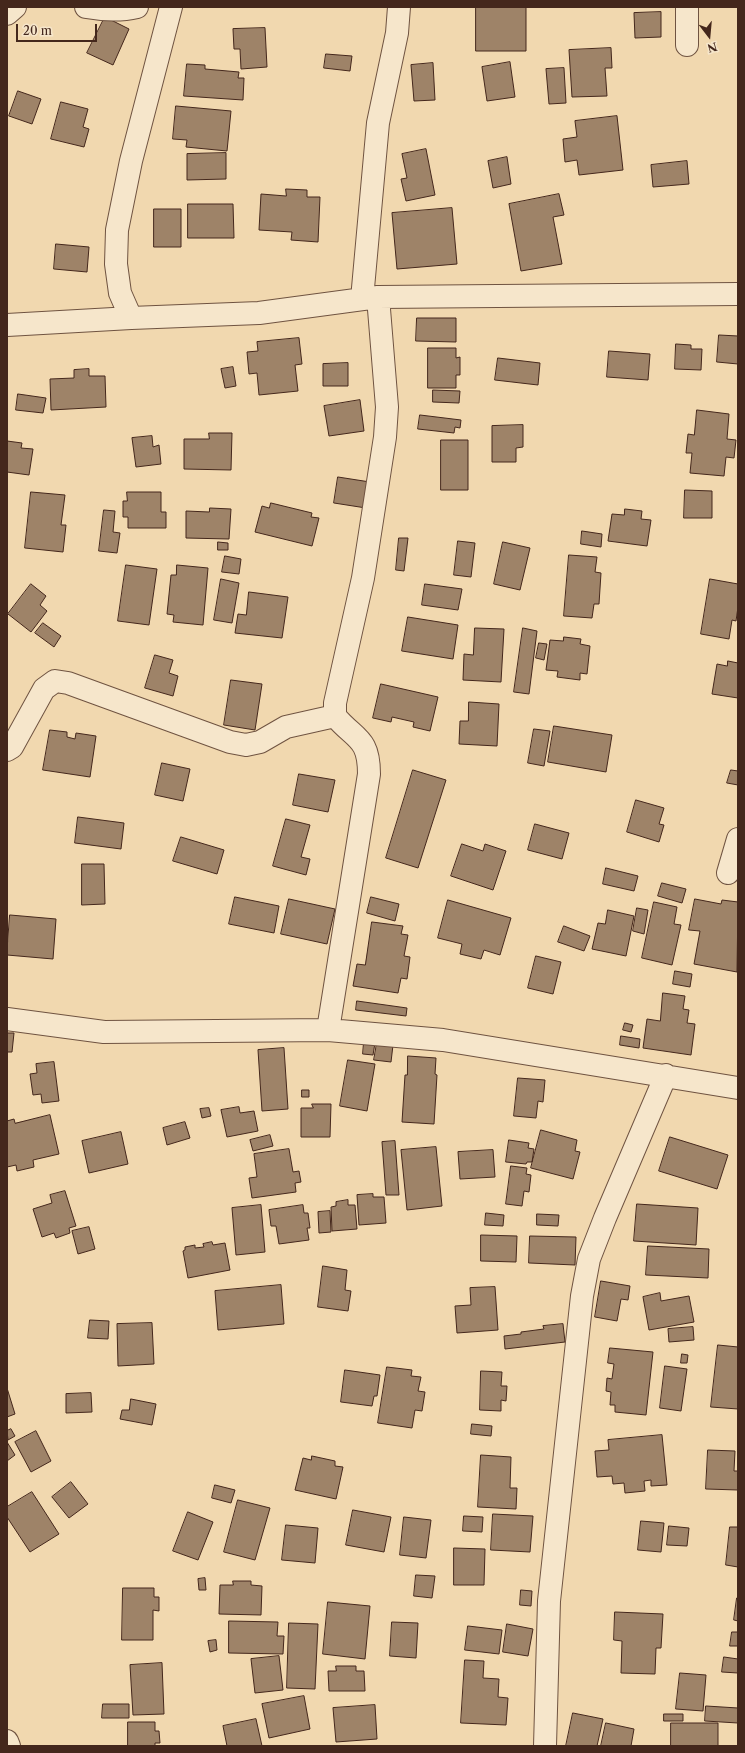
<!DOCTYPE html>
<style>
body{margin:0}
#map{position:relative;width:745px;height:1753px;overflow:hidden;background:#f1d8af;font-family:"Libre Caslon Text",serif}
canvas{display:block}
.frame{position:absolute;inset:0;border:8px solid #44271c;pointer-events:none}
.north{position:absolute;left:689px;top:16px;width:40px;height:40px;-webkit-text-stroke:3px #f6e6cb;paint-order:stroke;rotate:164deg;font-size:11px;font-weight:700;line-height:16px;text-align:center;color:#44271c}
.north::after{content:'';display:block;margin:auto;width:14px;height:18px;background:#44271c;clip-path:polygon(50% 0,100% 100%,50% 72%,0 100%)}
.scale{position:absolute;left:16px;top:24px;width:81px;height:18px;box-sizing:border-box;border:2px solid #44271c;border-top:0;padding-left:5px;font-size:12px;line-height:14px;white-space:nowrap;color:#44271c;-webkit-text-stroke:3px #f6e6cb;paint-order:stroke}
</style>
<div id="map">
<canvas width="745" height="1753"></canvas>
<div class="frame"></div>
<div class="north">N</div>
<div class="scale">20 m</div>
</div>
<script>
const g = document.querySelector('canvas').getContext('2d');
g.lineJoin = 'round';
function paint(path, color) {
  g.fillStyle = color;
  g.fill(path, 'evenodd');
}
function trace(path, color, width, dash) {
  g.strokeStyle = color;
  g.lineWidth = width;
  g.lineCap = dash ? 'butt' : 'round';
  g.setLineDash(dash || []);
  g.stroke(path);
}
const building = new Path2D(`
 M 476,7 L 526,7 L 526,51 L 476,51 Z
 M 661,12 L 661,37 L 635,38 L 634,13 Z
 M 105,17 L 129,29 L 113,65 L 87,53 Z
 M 265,28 L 267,67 L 241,69 L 240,49 L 234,49 L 233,29 Z
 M 611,48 L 612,68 L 605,68 L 607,96 L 572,97 L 569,50 Z
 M 326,54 L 352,56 L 350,71 L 324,68 Z
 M 510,62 L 515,97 L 487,101 L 482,67 Z
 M 433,63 L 435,100 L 414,101 L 411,65 Z
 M 187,64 L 205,65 L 205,69 L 239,72 L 238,78 L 244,78 L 243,100 L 184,96 Z
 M 564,68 L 566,103 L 549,104 L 546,69 Z
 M 18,91 L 41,99 L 32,124 L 9,116 Z
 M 61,102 L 88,109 L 83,127 L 89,129 L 84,147 L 51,139 Z
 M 176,106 L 231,111 L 227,151 L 186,147 L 187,140 L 173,139 Z
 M 617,116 L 623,170 L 579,175 L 577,160 L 565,162 L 563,139 L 577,137 L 575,121 Z
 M 426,149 L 435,195 L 406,201 L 401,179 L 407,178 L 402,154 Z
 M 226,153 L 226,179 L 187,180 L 187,154 Z
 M 507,157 L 511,184 L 493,188 L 488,161 Z
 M 687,161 L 689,184 L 653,187 L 651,165 Z
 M 286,189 L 307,190 L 307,197 L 320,197 L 318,242 L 291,240 L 292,232 L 259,230 L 261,194 L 286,196 Z
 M 559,194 L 564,215 L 553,217 L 562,264 L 521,271 L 509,204 Z
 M 188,204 L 233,204 L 234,238 L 188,238 Z
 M 452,208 L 457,264 L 397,269 L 392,213 Z
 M 154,209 L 181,209 L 181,247 L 154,247 Z
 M 56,244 L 89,247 L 87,272 L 54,269 Z
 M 417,318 L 456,318 L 456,342 L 416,341 Z
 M 719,335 L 738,336 L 738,364 L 717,362 Z
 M 299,338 L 302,364 L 295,365 L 298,391 L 259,395 L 257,373 L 249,374 L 247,352 L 258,351 L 257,342 Z
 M 676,344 L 691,345 L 691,349 L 702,349 L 701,370 L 675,369 Z
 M 428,348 L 456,348 L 456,358 L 460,357 L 460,375 L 456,375 L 456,388 L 428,388 Z
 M 609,351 L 650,354 L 648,380 L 607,377 Z
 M 498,358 L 540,363 L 538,385 L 495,380 Z
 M 348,363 L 348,386 L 323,386 L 323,364 Z
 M 233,367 L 236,386 L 225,388 L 221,369 Z
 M 89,369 L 89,376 L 105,376 L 106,407 L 51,410 L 50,379 L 74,378 L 74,370 Z
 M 433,390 L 460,391 L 459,403 L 433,402 Z
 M 18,394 L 46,398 L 43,413 L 16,410 Z
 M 360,400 L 364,431 L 329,436 L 324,406 Z
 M 697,410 L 729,414 L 727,439 L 736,440 L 734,458 L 726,457 L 724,476 L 690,473 L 692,453 L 686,453 L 688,434 L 694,435 Z
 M 420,415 L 461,420 L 460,428 L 455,427 L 454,433 L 418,429 Z
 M 523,425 L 523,447 L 516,448 L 516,462 L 492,462 L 492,426 Z
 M 209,433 L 232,433 L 231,470 L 184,469 L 184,439 L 209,439 Z
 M 152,436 L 153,447 L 159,445 L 161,464 L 136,467 L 132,438 Z
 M 441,440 L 468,440 L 468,490 L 441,490 Z
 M 7,441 L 22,443 L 21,448 L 33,449 L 29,475 L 7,472 Z
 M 338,477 L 370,482 L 366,508 L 334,503 Z
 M 685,490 L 712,491 L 712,518 L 684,518 Z
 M 31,492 L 65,495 L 61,525 L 66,525 L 63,552 L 25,548 Z
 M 127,492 L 161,492 L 161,512 L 166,512 L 166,528 L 128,528 L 128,517 L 123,517 L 123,501 L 127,501 Z
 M 271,503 L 312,513 L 311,517 L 319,518 L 312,546 L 255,532 L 262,506 L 269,508 Z
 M 210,508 L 231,509 L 229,539 L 186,538 L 186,511 L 209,512 Z
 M 625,509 L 642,511 L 641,519 L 651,520 L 647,546 L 608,541 L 612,514 L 624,515 Z
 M 104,510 L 115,511 L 113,532 L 120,533 L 117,553 L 99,551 Z
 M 582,531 L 602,534 L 601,547 L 581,544 Z
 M 399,538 L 408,538 L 404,571 L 396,570 Z
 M 458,541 L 475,543 L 471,577 L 454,575 Z
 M 218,542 L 228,543 L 228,550 L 218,550 Z
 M 503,542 L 530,548 L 520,590 L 494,584 Z
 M 569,555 L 597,557 L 595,572 L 601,573 L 599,604 L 594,604 L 592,618 L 564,616 Z
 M 225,556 L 241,559 L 239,574 L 222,572 Z
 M 126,565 L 157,569 L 149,625 L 118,621 Z
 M 177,565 L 208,568 L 203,625 L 173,622 L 174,615 L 167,614 L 171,575 L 176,575 Z
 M 221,579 L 239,583 L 232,623 L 214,620 Z
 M 710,579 L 738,584 L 738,607 L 736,621 L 732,620 L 729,639 L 701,634 Z
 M 31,584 L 46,596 L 40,605 L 47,611 L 31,632 L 8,614 Z
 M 425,584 L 462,589 L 458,610 L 422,605 Z
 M 249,592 L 288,597 L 282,638 L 235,633 L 238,614 L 246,615 Z
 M 408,617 L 458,625 L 453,659 L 402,651 Z
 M 43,623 L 61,636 L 54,647 L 35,633 Z
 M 475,628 L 504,629 L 501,682 L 463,680 L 464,654 L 473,655 Z
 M 523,628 L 537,631 L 529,694 L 514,692 Z
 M 564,637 L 581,639 L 580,644 L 590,646 L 587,674 L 580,673 L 580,680 L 557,677 L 558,671 L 546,670 L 550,640 L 563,641 Z
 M 539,643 L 547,644 L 544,660 L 536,658 Z
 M 155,655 L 173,660 L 169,673 L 178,676 L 173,696 L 145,688 Z
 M 728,661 L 738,663 L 738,698 L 712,694 L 717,664 L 727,666 Z
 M 231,680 L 262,684 L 255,730 L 224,725 Z
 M 381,684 L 438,697 L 430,731 L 413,727 L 414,722 L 392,717 L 391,722 L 373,718 Z
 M 469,702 L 499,704 L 497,746 L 459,744 L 460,721 L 468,721 Z
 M 554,726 L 612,735 L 606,772 L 548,762 Z
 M 534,729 L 550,731 L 544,766 L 528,763 Z
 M 50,730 L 67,732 L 67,737 L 75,739 L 76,733 L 96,736 L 90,777 L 43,770 Z
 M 162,763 L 190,769 L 183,801 L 155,795 Z
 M 413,770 L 446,780 L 418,868 L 386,858 Z
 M 731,770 L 738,771 L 738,785 L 727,783 Z
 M 299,774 L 335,780 L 328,812 L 293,805 Z
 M 636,800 L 664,808 L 659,824 L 664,825 L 659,842 L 627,832 Z
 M 78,817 L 124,823 L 121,849 L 75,843 Z
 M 286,819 L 310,825 L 301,857 L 310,859 L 306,875 L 273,866 Z
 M 535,824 L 569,833 L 562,859 L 528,850 Z
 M 181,837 L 224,850 L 217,874 L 173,861 Z
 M 462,844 L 483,851 L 485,844 L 506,851 L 493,890 L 451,876 Z
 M 82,864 L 104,864 L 105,904 L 82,905 Z
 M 606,868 L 638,876 L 634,891 L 603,884 Z
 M 662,883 L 686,889 L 682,903 L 658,896 Z
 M 235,897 L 279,906 L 274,933 L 229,924 Z
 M 371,897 L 399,904 L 395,921 L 367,913 Z
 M 289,899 L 335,909 L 327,944 L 281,934 Z
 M 695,899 L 721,904 L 722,900 L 738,902 L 737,972 L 694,964 L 700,931 L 689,930 Z
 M 448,900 L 511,918 L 500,955 L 484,950 L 481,959 L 460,954 L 462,944 L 438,938 Z
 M 654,902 L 677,907 L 674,924 L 681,925 L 672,965 L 642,958 Z
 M 637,908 L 648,910 L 644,934 L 633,931 Z
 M 608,910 L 634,916 L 626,956 L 592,949 L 598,923 L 605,924 Z
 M 10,915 L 56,919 L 53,959 L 7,955 Z
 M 372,922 L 403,926 L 401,934 L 408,935 L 404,956 L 410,957 L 407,979 L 401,978 L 398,993 L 353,986 L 357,964 L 365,965 Z
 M 564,926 L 590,936 L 584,951 L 558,942 Z
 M 536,956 L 561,962 L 553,994 L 528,988 Z
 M 675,971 L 692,974 L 690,987 L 673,984 Z
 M 663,993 L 685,996 L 683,1009 L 689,1010 L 687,1023 L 695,1024 L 691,1055 L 643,1048 L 647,1019 L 660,1021 Z
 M 357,1001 L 407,1008 L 406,1016 L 356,1010 Z
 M 625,1023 L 633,1025 L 631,1032 L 623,1030 Z
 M 7,1033 L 14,1033 L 12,1052 L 7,1052 Z
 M 621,1036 L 640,1039 L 639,1048 L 620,1045 Z
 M 364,1042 L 375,1043 L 373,1055 L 363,1054 Z
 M 377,1043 L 393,1045 L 391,1062 L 374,1060 Z
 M 284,1048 L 288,1109 L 262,1111 L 258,1050 Z
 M 408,1056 L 436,1058 L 435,1074 L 437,1075 L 434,1124 L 402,1122 L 405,1075 L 407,1075 Z
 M 348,1060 L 375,1064 L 367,1111 L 340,1106 Z
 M 54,1062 L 59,1101 L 42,1103 L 41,1094 L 33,1095 L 30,1074 L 37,1073 L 36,1064 Z
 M 518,1078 L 545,1080 L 543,1102 L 538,1101 L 536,1118 L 514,1116 Z
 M 302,1090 L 309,1090 L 309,1097 L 302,1097 Z
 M 312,1104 L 331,1104 L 330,1137 L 301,1137 L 301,1108 L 313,1108 Z
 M 239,1107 L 240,1113 L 254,1111 L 258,1131 L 227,1137 L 221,1110 Z
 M 209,1108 L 211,1116 L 202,1118 L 200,1109 Z
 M 50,1115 L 59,1154 L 33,1160 L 34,1167 L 17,1171 L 16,1165 L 7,1167 L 7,1121 L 14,1119 L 15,1123 Z
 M 185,1122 L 190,1138 L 167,1145 L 163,1128 Z
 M 541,1130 L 577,1140 L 575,1151 L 580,1152 L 573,1179 L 531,1168 Z
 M 121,1132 L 128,1164 L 89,1173 L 82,1141 Z
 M 270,1135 L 273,1146 L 253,1151 L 250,1140 Z
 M 670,1137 L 728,1155 L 717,1189 L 659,1171 Z
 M 509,1140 L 529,1143 L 528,1148 L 534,1149 L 532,1162 L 527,1162 L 526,1164 L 506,1162 Z
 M 395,1141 L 399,1195 L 386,1195 L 382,1142 Z
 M 436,1147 L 442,1206 L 407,1210 L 401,1150 Z
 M 289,1149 L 293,1172 L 299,1171 L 301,1182 L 295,1183 L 296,1192 L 252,1198 L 249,1178 L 257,1177 L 254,1154 Z
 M 493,1150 L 495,1177 L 460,1179 L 458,1152 Z
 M 511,1166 L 527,1168 L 526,1174 L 531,1175 L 529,1192 L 524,1191 L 522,1206 L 506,1204 Z
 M 65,1191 L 76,1226 L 69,1228 L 70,1233 L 56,1238 L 54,1233 L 42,1237 L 33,1209 L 52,1203 L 50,1195 Z
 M 373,1194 L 373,1197 L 384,1197 L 386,1223 L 359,1225 L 357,1195 Z
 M 348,1200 L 348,1205 L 355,1205 L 357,1229 L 332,1231 L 331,1207 L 336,1206 L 336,1202 Z
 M 637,1204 L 698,1208 L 696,1245 L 634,1241 Z
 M 261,1205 L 265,1252 L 236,1255 L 232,1208 Z
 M 303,1205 L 304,1213 L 308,1213 L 310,1228 L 307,1228 L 309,1240 L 279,1244 L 276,1226 L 271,1226 L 269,1210 Z
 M 330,1211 L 331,1232 L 319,1233 L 318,1212 Z
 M 486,1213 L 504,1215 L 503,1226 L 485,1225 Z
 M 537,1214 L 559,1215 L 558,1226 L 537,1225 Z
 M 89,1227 L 95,1249 L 78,1254 L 72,1231 Z
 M 481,1235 L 517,1236 L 516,1262 L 481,1261 Z
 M 530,1236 L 576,1237 L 575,1265 L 529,1263 Z
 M 212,1242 L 213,1245 L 225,1243 L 230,1270 L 188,1278 L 183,1251 L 185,1250 L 185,1247 L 195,1245 L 195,1248 L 204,1247 L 203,1244 Z
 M 648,1246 L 709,1249 L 708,1278 L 646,1275 Z
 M 323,1266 L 347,1270 L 345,1290 L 351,1291 L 348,1311 L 318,1307 Z
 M 601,1281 L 630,1286 L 628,1300 L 621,1299 L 617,1321 L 595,1317 Z
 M 281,1285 L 284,1324 L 218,1330 L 215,1291 Z
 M 495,1287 L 498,1330 L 457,1333 L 455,1306 L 471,1305 L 470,1288 Z
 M 660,1293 L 661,1301 L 689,1296 L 694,1322 L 649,1330 L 643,1297 Z
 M 90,1320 L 109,1321 L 108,1339 L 88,1338 Z
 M 152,1323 L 154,1364 L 118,1366 L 117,1324 Z
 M 563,1324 L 565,1342 L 505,1349 L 504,1336 L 521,1334 L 521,1332 L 544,1329 L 543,1326 Z
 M 693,1327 L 694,1340 L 669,1342 L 668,1329 Z
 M 718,1345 L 738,1347 L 738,1409 L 711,1407 Z
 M 610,1348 L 653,1352 L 646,1415 L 615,1412 L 615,1405 L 610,1405 L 611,1392 L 606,1391 L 607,1378 L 612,1379 L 614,1364 L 608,1363 Z
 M 682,1354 L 688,1355 L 687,1363 L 681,1363 Z
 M 665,1366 L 687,1369 L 681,1411 L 660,1408 Z
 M 387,1367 L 412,1370 L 411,1376 L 421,1377 L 418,1391 L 425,1392 L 422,1411 L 415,1410 L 412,1428 L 378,1423 Z
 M 345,1370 L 380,1375 L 377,1396 L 374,1396 L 372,1406 L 341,1402 Z
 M 481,1371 L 502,1372 L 501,1386 L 507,1386 L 506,1401 L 501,1400 L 501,1411 L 480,1410 Z
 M 7,1388 L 15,1414 L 7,1417 Z
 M 91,1393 L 92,1412 L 66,1413 L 66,1394 Z
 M 131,1399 L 156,1404 L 152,1425 L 120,1419 L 122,1410 L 129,1410 Z
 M 472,1424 L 492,1426 L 491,1436 L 471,1434 Z
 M 11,1429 L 15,1436 L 8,1440 L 7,1431 Z
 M 36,1431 L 51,1461 L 31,1472 L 15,1442 Z
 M 662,1435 L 667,1485 L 651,1486 L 651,1480 L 644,1481 L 645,1491 L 625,1493 L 624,1483 L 613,1484 L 612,1476 L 597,1477 L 595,1451 L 609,1450 L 608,1440 Z
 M 7,1442 L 15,1455 L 7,1461 Z
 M 708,1450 L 735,1451 L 734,1471 L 738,1471 L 738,1490 L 706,1489 Z
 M 481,1455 L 511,1457 L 510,1488 L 517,1488 L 516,1509 L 478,1507 Z
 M 312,1456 L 335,1461 L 335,1466 L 343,1467 L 336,1499 L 295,1490 L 303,1458 L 311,1460 Z
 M 71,1482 L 88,1504 L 69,1518 L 52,1497 Z
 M 215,1485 L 235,1490 L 231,1503 L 212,1498 Z
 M 32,1492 L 59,1534 L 30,1552 L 7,1517 L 7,1507 Z
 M 238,1500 L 270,1508 L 255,1560 L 224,1552 Z
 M 353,1510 L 391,1517 L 384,1552 L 346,1545 Z
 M 188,1512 L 213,1522 L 198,1560 L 173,1551 Z
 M 493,1514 L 533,1516 L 530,1552 L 491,1550 Z
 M 464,1516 L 483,1517 L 482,1532 L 463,1531 Z
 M 404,1517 L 431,1520 L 426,1558 L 400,1555 Z
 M 641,1521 L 664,1523 L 661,1552 L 638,1550 Z
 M 286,1525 L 318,1528 L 315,1563 L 282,1560 Z
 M 669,1526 L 689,1528 L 687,1546 L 667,1545 Z
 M 730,1527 L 738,1527 L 738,1567 L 726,1565 Z
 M 454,1548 L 485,1549 L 484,1585 L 454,1585 Z
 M 416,1575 L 435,1576 L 432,1598 L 414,1596 Z
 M 205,1578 L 206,1590 L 199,1590 L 198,1579 Z
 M 233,1581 L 251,1581 L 251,1585 L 262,1586 L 261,1615 L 219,1614 L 220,1585 L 233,1585 Z
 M 123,1588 L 154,1588 L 154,1597 L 159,1597 L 159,1611 L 153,1610 L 153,1640 L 122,1640 Z
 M 521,1590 L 532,1591 L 531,1606 L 520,1605 Z
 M 737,1598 L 738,1598 L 738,1621 L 734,1620 Z
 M 328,1602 L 370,1606 L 365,1659 L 323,1654 Z
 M 615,1612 L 663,1614 L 661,1648 L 656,1648 L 655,1674 L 621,1673 L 622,1641 L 614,1640 Z
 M 229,1621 L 278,1622 L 277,1636 L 284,1636 L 283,1654 L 229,1653 Z
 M 392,1622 L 418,1623 L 416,1658 L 390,1656 Z
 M 289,1623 L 318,1624 L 315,1689 L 287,1688 Z
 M 507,1624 L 533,1629 L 528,1656 L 503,1652 Z
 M 468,1626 L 502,1630 L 499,1654 L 465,1650 Z
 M 732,1632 L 738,1632 L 738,1646 L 730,1646 Z
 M 216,1640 L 217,1650 L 210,1652 L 208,1641 Z
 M 279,1656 L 283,1690 L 255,1693 L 251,1659 Z
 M 724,1657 L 738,1659 L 738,1673 L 722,1672 Z
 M 465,1660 L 484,1661 L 483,1678 L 499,1679 L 498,1697 L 508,1698 L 506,1725 L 461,1723 Z
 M 162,1663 L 164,1714 L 133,1715 L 130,1665 Z
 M 336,1666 L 356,1666 L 356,1671 L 364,1671 L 365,1691 L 329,1691 L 328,1671 L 336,1671 Z
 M 680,1673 L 706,1675 L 703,1711 L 676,1709 Z
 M 304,1696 L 310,1729 L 269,1738 L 262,1704 Z
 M 103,1704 L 129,1704 L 129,1718 L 102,1718 Z
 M 375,1705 L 377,1739 L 336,1742 L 333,1708 Z
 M 706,1706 L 738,1708 L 738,1723 L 705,1721 Z
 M 573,1713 L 603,1719 L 597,1746 L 566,1746 Z
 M 664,1714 L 683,1714 L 683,1721 L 664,1721 Z
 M 256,1719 L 262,1746 L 227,1746 L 223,1726 Z
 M 128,1722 L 155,1722 L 155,1731 L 159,1731 L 160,1743 L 155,1743 L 155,1746 L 128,1746 Z
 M 606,1723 L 634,1729 L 631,1746 L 601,1746 Z
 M 671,1723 L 718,1723 L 718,1746 L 671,1746 Z`);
const street = new Path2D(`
 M 86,7 C 103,10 120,11 137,7
 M 687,7 L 687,45
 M 7,14 L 15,7
 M 362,299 L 378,123 L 397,33 L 399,7
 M 131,318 L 120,293 L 116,264 L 117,230 L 131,161 L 171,7
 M 7,325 L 131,318 L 259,313 L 378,297 L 738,294
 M 7,750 L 12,747 L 44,689 L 55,681 L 68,683 L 230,742 L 246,745 L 260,742 L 286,727 L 335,716
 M 728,873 L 738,839
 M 7,1019 L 104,1032 L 328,1030 L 443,1040 L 738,1088
 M 328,1030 L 369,774 C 369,737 355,740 335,716 L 335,703 L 363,578 L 385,437 L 387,407 L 378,297
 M 7,1741 L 9,1746
 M 545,1746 L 549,1601 L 582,1296 L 589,1259 L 605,1218 L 666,1075`);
paint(building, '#9e8368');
trace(building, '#44271c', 1);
trace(street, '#6f5341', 24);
trace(street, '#f6e6cb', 22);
</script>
